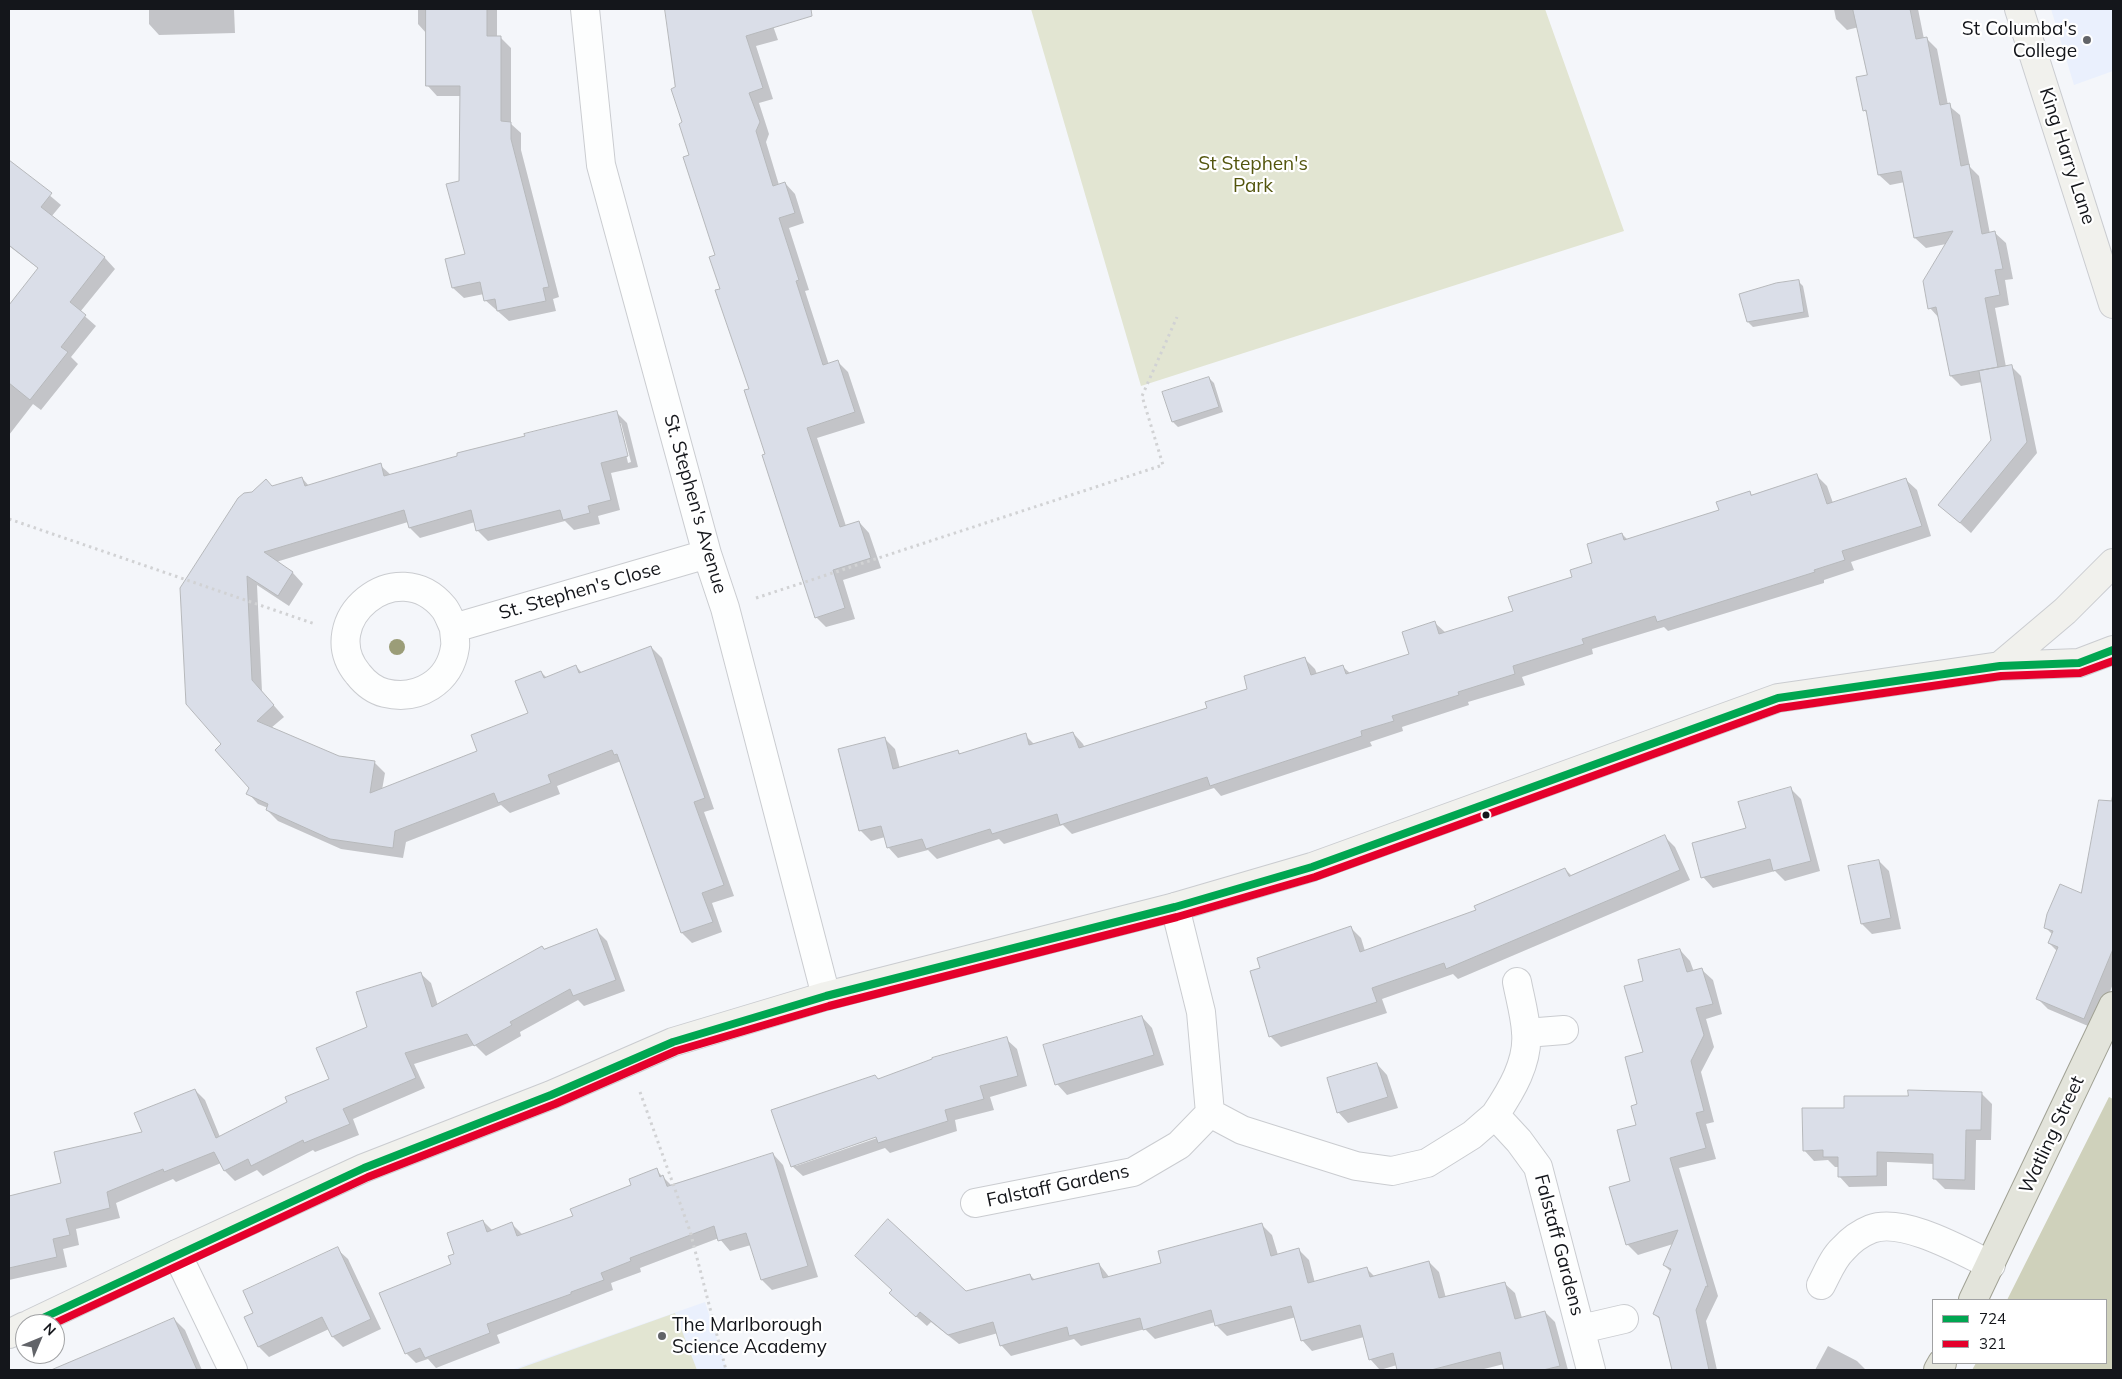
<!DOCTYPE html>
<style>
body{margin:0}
#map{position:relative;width:2122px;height:1379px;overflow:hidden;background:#f4f6fa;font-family:Mulish,sans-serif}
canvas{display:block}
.frame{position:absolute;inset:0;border:10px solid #14161b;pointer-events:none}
.legend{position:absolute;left:1932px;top:1299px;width:175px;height:65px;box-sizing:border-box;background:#fff;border:1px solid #a1a2a4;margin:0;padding:6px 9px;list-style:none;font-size:15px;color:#14161b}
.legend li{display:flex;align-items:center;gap:10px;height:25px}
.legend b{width:25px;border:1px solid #a1a2a4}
.north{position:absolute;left:15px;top:1314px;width:50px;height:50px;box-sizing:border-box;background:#fff;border:1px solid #a1a2a4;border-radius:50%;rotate:45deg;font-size:14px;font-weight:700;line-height:20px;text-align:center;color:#14161b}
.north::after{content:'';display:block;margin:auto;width:18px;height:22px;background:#626469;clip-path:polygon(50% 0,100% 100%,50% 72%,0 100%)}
</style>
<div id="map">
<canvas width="2122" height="1379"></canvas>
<div class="frame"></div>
<ul class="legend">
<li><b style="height:6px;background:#00a651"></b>724</li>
<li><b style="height:6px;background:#e4002b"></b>321</li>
</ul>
<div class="north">N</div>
</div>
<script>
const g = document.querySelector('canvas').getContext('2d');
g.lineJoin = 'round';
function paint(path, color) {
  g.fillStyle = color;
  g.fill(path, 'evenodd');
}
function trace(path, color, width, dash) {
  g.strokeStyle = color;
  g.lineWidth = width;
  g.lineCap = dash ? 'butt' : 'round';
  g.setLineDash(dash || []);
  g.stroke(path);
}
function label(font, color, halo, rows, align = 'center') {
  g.font = font + ' Mulish,sans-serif';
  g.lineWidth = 4.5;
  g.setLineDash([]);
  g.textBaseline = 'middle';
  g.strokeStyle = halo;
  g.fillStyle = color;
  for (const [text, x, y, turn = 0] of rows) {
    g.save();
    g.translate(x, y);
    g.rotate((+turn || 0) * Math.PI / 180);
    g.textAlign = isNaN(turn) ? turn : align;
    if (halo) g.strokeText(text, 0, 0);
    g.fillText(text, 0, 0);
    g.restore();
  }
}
const built = new Path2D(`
 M 2051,9 L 2113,9 L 2113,71 L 2074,85 Z
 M 705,1302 L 727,1370 L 511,1370 Z`);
const green = new Path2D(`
 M 1031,9 L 1545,9 L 1624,231 L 1141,386 Z
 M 675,1313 L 697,1370 L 515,1370 Z`);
const forest = new Path2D(`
 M 2109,1097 L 2113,1099 L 2113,1370 L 1972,1370 L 1976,1363 L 2106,1363 L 2106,1300 L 2007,1300 Z`);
const shadow = new Path2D(`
 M 149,9 L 234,9 L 235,33 L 159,35 L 149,24 Z
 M 418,9 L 497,9 L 497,37 L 500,37 L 511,48 L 511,124 L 521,133 L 521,150 L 559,297 L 553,299 L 556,311 L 509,321 L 485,300 L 484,294 L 464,298 L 453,288 L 466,255 L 461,182 L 461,96 L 437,96 L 427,85 L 427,34 L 418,24 Z
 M 666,9 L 767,9 L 778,40 L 756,46 L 773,99 L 759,103 L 769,134 L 766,142 L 779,185 L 785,183 L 795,194 L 804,223 L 789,228 L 809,290 L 805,291 L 829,365 L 838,362 L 848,372 L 865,423 L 817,438 L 846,526 L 859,522 L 869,533 L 881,568 L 843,580 L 855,619 L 826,627 L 816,617 L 766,455 L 751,390 L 721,290 L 716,256 L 691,156 L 676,88 Z
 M 1834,9 L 1918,9 L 1924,39 L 1926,38 L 1937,49 L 1948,105 L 1960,115 L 1970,167 L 1979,176 L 1990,234 L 1995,233 L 2006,243 L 2013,279 L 2005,280 L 2009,305 L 1995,308 L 2006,367 L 2011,366 L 2021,376 L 2037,453 L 1971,533 L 1940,505 L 1992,441 L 1982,382 L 1961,386 L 1951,376 L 1939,318 L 1930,308 L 1946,244 L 1926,248 L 1915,238 L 1905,182 L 1890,185 L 1879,175 L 1868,114 L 1864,110 L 1868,76 L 1859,27 L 1847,30 L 1836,19 Z
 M 9,161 L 61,205 L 51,217 L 105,258 L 115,269 L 80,312 L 96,326 L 71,357 L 78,364 L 41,410 L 33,404 L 9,435 L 9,338 L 11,335 L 9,334 L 9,307 L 39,269 L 9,246 Z
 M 1798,281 L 1803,286 L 1809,317 L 1753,327 L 1748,322 Z
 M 1209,378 L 1214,383 L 1223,412 L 1178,427 L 1173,422 L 1164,393 Z
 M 617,413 L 627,423 L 638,467 L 611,473 L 620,510 L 598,516 L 600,524 L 574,530 L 565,521 L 488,541 L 477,530 L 475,522 L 420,538 L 410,528 L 408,522 L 276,562 L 293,573 L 303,584 L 289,606 L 257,585 L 262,692 L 284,717 L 271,728 L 339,758 L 374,762 L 385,773 L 382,790 L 479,752 L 529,714 L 541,672 L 547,678 L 576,666 L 582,673 L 651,647 L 662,658 L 714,809 L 704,812 L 734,896 L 712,903 L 722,932 L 692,943 L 682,933 L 621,761 L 557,786 L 560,794 L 510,813 L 501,805 L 406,842 L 403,858 L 341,849 L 278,821 L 267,810 L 268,808 L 258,804 L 248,793 L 250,788 L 223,744 L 187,703 L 272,487 L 302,478 L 309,486 L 380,465 L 391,475 ZM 619,423 L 621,423 L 631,462 L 628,463 Z
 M 1817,476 L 1827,486 L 1833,503 L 1906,480 L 1917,490 L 1931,536 L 1851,562 L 1854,570 L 1824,580 L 1824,583 L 1668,631 L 1664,627 L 1592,649 L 1593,654 L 1522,677 L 1525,685 L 1468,702 L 1469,705 L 1402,727 L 1403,731 L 1370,742 L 1372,746 L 1221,796 L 1214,788 L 1072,834 L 1063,825 L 1004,844 L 999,839 L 937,859 L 928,850 L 898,858 L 888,847 L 885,837 L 871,841 L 860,830 L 885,739 L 895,749 L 900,769 L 958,751 L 961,755 L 1025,735 L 1035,745 L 1073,733 L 1083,744 L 1085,748 L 1208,709 L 1249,690 L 1305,659 L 1315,669 L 1317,674 L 1342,666 L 1351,674 L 1411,655 L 1435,623 L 1446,633 L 1514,612 L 1574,578 L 1594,564 L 1622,534 L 1628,540 L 1720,510 L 1749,492 L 1753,496 Z
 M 1791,789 L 1801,799 L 1820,871 L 1785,881 L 1775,871 L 1713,888 L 1703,877 L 1747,829 Z
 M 2113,791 L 2113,984 L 2095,1029 L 2048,1009 L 2038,999 L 2057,951 L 2049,943 L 2053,935 L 2046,928 L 2082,894 L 2108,816 Z
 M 1665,837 L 1675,847 L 1690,880 L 1458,979 L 1453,974 L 1382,999 L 1387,1013 L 1281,1047 L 1270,1036 L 1351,928 L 1361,938 L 1365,951 L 1477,911 L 1565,869 L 1572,876 Z
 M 1879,861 L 1889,871 L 1901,929 L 1872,934 L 1862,924 Z
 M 597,931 L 607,941 L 625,991 L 584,1006 L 578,1000 L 520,1032 L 521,1036 L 486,1056 L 475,1045 L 414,1064 L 425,1088 L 353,1119 L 359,1135 L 315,1152 L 313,1150 L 263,1176 L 257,1170 L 235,1181 L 225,1171 L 221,1163 L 176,1182 L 173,1179 L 116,1203 L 120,1218 L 76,1229 L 79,1245 L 63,1249 L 67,1267 L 9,1280 L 9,1197 L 63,1184 L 144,1132 L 195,1090 L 205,1100 L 220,1137 L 330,1080 L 368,1027 L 420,973 L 431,983 L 438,1006 L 545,950 Z
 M 1680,950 L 1690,961 L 1694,972 L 1702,970 L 1713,980 L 1722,1014 L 1706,1019 L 1714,1047 L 1701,1072 L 1714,1122 L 1706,1124 L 1716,1159 L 1679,1168 L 1718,1296 L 1706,1321 L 1717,1370 L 1679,1370 L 1672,1363 L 1662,1321 L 1654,1314 L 1671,1272 L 1664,1265 L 1673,1244 L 1638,1255 L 1627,1244 L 1638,1105 L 1645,1053 L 1645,982 Z
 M 1142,1017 L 1152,1028 L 1164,1065 L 1067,1095 L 1057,1084 Z
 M 1006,1039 L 1017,1049 L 1027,1086 L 990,1097 L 994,1110 L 955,1120 L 957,1131 L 890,1153 L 885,1148 L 803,1176 L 792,1166 L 879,1080 ZM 882,1134 L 883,1136 L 796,1166 L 796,1164 Z
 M 1377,1064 L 1387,1075 L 1398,1108 L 1348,1123 L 1338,1112 Z
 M 1981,1093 L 1992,1104 L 1991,1140 L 1976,1140 L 1975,1190 L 1945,1189 L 1934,1178 L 1934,1164 L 1887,1162 L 1887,1186 L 1849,1187 L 1839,1176 L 1839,1167 L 1835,1167 L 1828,1160 L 1814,1161 L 1804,1150 L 1846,1110 L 1909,1097 Z
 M 773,1154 L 783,1165 L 818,1277 L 772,1290 L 762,1280 L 751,1245 L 730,1251 L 719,1238 L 640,1268 L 641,1272 L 611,1283 L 613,1290 L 497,1335 L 500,1343 L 436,1368 L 428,1359 L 416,1363 L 406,1353 L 453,1265 L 456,1255 L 483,1221 L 493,1231 L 512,1224 L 522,1234 L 574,1217 L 633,1185 L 656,1170 L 672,1186 Z
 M 1262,1225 L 1272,1235 L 1278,1255 L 1299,1250 L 1309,1260 L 1315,1283 L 1367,1269 L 1375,1277 L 1429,1262 L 1439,1272 L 1446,1298 L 1504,1283 L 1515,1293 L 1522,1318 L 1545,1312 L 1555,1322 L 1568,1370 L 1506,1370 L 1504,1364 L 1480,1370 L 1399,1370 L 1397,1365 L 1380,1370 L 1370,1359 L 1364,1337 L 1312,1351 L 1302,1340 L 1296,1317 L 1227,1336 L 1216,1325 L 1215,1322 L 1155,1339 L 1145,1329 L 1081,1346 L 1074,1339 L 1011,1356 L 1001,1345 L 998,1333 L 959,1344 L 931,1322 L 927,1326 L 901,1303 L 966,1293 L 1030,1275 L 1036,1281 L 1099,1264 L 1110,1278 L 1163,1264 Z
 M 337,1249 L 348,1259 L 381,1329 L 343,1347 L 333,1337 L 329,1329 L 269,1357 L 259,1347 L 255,1313 Z
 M 174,1319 L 185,1330 L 202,1370 L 81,1370 L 77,1361 Z
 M 1828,1346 L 1857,1361 L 1866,1370 L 1815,1370 Z`);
const building = new Path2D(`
 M 426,9 L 487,9 L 487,36 L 501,36 L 501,121 L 511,122 L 511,139 L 549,287 L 543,288 L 546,301 L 497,311 L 495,299 L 484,301 L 480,282 L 452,288 L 445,259 L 465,254 L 446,184 L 459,181 L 460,86 L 426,86 Z
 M 665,9 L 811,9 L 812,16 L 746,36 L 763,88 L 749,93 L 760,122 L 756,131 L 773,186 L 785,182 L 795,213 L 779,218 L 799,280 L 796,281 L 823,365 L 838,360 L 855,412 L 807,428 L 840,527 L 859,521 L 871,558 L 833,570 L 845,608 L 815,618 L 762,455 L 765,454 L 744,390 L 749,389 L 715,290 L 720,289 L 709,257 L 715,255 L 683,157 L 689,155 L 679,124 L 682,122 L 671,89 L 675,87 Z
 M 1853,9 L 1910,9 L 1916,39 L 1927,37 L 1940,105 L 1950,103 L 1961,166 L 1969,164 L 1982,234 L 1995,231 L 2003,269 L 1995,270 L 2000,295 L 1985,298 L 1998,367 L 1950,376 L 1936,307 L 1928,309 L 1923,281 L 1953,231 L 1914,238 L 1901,171 L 1878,175 L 1866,110 L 1863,111 L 1856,77 L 1867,75 Z
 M 9,160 L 52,193 L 41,207 L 105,257 L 70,302 L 86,315 L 61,347 L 68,352 L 30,400 L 9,383 L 9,305 L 38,268 L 10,246 L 9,248 Z
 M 1799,280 L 1804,312 L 1747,322 L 1739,294 L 1776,283 Z
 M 2012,365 L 2027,442 L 1960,523 L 1938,505 L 1991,440 L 1979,371 Z
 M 1209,377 L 1219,407 L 1172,422 L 1162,392 Z
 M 617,411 L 628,456 L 601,463 L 611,500 L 588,506 L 590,513 L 563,520 L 560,510 L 476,531 L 471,510 L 409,528 L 404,510 L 264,552 L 293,572 L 278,596 L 247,576 L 252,680 L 274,705 L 257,721 L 339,756 L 375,761 L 370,793 L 477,751 L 471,735 L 528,713 L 515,681 L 541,671 L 544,678 L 576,665 L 579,673 L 651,646 L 705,798 L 694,802 L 724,885 L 702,893 L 713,922 L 681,933 L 617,754 L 614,755 L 612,750 L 548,775 L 551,783 L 498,803 L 494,793 L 395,831 L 393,848 L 330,839 L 266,810 L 268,804 L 246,794 L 249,788 L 215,750 L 221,744 L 186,704 L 180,588 L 238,498 L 244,493 L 252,492 L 266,479 L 272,486 L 302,477 L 305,486 L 381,463 L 384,476 L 457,456 L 457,453 L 525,436 L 524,434 Z
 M 1817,474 L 1827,504 L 1906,478 L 1922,526 L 1842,551 L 1845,560 L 1814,570 L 1815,572 L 1657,622 L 1655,616 L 1582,639 L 1584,644 L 1513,666 L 1515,674 L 1458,692 L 1459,695 L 1392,716 L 1394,721 L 1361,731 L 1362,736 L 1210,786 L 1207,777 L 1060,825 L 1057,814 L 992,834 L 990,829 L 926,849 L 922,839 L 887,848 L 881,826 L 859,831 L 838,749 L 885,737 L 893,769 L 958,750 L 959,754 L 1026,733 L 1029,745 L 1073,732 L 1079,748 L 1207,708 L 1205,702 L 1247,689 L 1244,676 L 1305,657 L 1311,675 L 1343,665 L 1346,674 L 1409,654 L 1402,632 L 1435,621 L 1439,634 L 1513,611 L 1508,597 L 1572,577 L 1570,570 L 1592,563 L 1587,544 L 1622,533 L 1624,540 L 1719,510 L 1716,502 L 1750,491 L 1751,495 Z
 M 1791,787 L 1811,861 L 1773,871 L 1770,859 L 1701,878 L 1692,843 L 1746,828 L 1738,802 Z
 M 2099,800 L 2113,801 L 2113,949 L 2084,1019 L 2036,999 L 2058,947 L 2048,943 L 2053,931 L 2044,928 L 2047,914 L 2060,884 L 2081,893 Z
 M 1665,835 L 1680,870 L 1446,969 L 1444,963 L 1372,988 L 1377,1002 L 1269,1037 L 1250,971 L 1260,968 L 1257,958 L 1351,926 L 1360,952 L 1476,910 L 1474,906 L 1565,868 L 1569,876 Z
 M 1879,860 L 1891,918 L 1861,924 L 1848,866 Z
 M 597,929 L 616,980 L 573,996 L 570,989 L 510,1022 L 512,1025 L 474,1046 L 467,1034 L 405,1053 L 416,1078 L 343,1109 L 350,1124 L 304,1143 L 303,1140 L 251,1166 L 248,1159 L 224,1171 L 214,1152 L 164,1172 L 163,1169 L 107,1192 L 110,1208 L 66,1219 L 70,1235 L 53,1239 L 57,1257 L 9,1268 L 9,1196 L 61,1183 L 54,1152 L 142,1132 L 134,1113 L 195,1089 L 216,1138 L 287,1102 L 285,1097 L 329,1079 L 316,1048 L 367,1027 L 356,992 L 421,972 L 432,1007 L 542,946 L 544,949 Z
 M 1680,949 L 1687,972 L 1702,968 L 1713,1004 L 1696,1008 L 1704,1035 L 1691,1061 L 1704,1111 L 1696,1113 L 1706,1148 L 1670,1158 L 1708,1287 L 1706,1286 L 1696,1310 L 1709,1370 L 1672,1370 L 1659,1317 L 1653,1314 L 1671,1269 L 1663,1265 L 1678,1230 L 1626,1245 L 1609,1187 L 1630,1181 L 1617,1130 L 1636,1125 L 1631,1106 L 1637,1104 L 1625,1057 L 1643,1052 L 1624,986 L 1643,981 L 1638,960 Z
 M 1142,1016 L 1154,1055 L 1055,1085 L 1043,1045 Z
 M 1007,1037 L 1018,1076 L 980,1086 L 984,1099 L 945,1110 L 948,1121 L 878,1143 L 876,1137 L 791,1167 L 771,1110 L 875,1075 L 878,1079 L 932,1059 L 932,1058 Z
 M 1377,1063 L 1388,1097 L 1337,1113 L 1327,1078 Z
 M 1908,1090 L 1982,1092 L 1981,1130 L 1966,1130 L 1965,1180 L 1933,1179 L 1933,1154 L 1877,1152 L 1877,1176 L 1838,1177 L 1838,1157 L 1823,1157 L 1823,1150 L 1803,1151 L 1802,1108 L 1844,1108 L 1844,1096 L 1908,1096 Z
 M 773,1153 L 808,1266 L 761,1280 L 746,1233 L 718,1241 L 714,1226 L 630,1258 L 631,1261 L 601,1273 L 604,1280 L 571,1292 L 571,1294 L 487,1324 L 490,1333 L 425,1358 L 420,1348 L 405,1354 L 379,1293 L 451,1264 L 448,1256 L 454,1254 L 447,1233 L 483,1220 L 487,1232 L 512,1222 L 517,1236 L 573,1216 L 570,1209 L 631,1185 L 629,1179 L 657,1168 L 660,1177 L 663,1175 L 667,1186 Z
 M 888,1219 L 966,1291 L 1030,1274 L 1032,1280 L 1099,1263 L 1103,1278 L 1161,1263 L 1158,1251 L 1262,1223 L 1271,1256 L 1299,1248 L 1308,1283 L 1367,1267 L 1370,1277 L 1429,1261 L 1439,1298 L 1505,1282 L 1515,1319 L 1545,1311 L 1560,1366 L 1543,1370 L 1504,1370 L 1500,1352 L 1431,1370 L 1397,1370 L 1393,1353 L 1369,1360 L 1360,1325 L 1301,1341 L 1291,1306 L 1215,1326 L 1211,1310 L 1143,1330 L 1140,1318 L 1069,1336 L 1067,1327 L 1000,1346 L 993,1322 L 948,1335 L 920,1312 L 916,1317 L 889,1293 L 892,1290 L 855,1256 Z
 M 338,1247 L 371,1319 L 332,1337 L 322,1317 L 258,1347 L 244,1317 L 253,1313 L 243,1291 Z
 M 174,1318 L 197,1370 L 51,1370 L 136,1334 Z`);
const path = new Path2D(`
 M 9,519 L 315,624
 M 756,598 L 1163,465 L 1142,396 L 1177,317
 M 640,1092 L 690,1231 L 726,1370`);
const street = new Path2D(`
 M 585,9 L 601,165 L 707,554 L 725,608 L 826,996
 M 454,628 C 454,634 456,642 455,647 C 450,682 418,701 385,693 C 373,690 365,683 358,674 C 314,621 397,551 444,608 C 448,613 451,622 454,628 L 707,554
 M 1175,907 L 1201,1012 L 1210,1113 L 1242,1130 L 1356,1166 L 1392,1171 L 1427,1163 L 1472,1135 L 1495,1115 L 1519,1141 L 1538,1167 L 1591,1370
 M 1526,1033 L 1564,1030
 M 1495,1115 C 1511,1091 1529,1062 1526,1032 C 1525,1015 1520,998 1517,982
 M 975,1203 L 1133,1172 L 1179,1145 L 1210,1113
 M 177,1254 L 233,1370
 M 1821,1285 C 1827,1274 1833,1258 1843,1249 C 1850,1241 1861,1233 1871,1229 C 1903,1217 1962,1251 1991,1265
 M 1581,1329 L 1624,1319`);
const secondary = new Path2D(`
 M 2019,9 L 2113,304
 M 2000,666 L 2065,611 L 2113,563
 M 30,1324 L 177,1254 L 364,1168 L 551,1095 L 673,1042 L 826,996 L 1175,907 L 1312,867 L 1778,698 L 2000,666 L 2079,663 L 2113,650
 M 9,1334 L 25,1326`);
const primary = new Path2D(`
 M 1973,1300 L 2113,1006
 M 1938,1370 L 1942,1363`);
const bus1 = new Path2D(`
 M 30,1324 L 364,1168 L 551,1095 L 673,1042 L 826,996 L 1175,907 L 1312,867 L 1778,698 L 2000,666 L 2079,663 L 2113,650`);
const bus2 = new Path2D(`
 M 53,1324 L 368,1177 L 555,1104 L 676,1051 L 829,1006 L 1177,917 L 1315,877 L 1780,708 L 2001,676 L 2080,673 L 2113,661`);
const trees = [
 [397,647]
];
const markers = [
 [2087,40,5,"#626469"],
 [1486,815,4.5,"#14161b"],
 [662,1336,5,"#626469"]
];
const poiNames = [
 ["St Columba's",2077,29],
 ["College",2077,51],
 ["The Marlborough",672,1325,"left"],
 ["Science Academy",672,1347,"left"]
];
const streetNames = [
 ["King Harry Lane",2067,156,72],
 ["St. Stephen's Avenue",695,504,74],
 ["St. Stephen's Close",580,591,-16],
 ["Watling Street",2052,1135,-65],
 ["Falstaff Gardens",1058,1186,-12],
 ["Falstaff Gardens",1559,1245,75]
];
const parkNames = [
 ["St Stephen's",1253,164],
 ["Park",1253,186]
];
paint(built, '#eaf0fd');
paint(green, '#e2e5d2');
paint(forest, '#cfd1bb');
paint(shadow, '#0003');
paint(building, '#dadee8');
trace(building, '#b6b8bb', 1);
trace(street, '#caccd0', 30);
trace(secondary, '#caccd0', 30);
trace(primary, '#a0a194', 30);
trace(path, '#d1d2d4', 3, [2.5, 4]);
trace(street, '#fdfefe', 28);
trace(secondary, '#f1f1ed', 28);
trace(primary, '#e3e4db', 28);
trace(bus1, '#00a651', 8);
trace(bus2, '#e4002b', 8);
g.fillStyle = '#9b9d78';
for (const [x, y] of trees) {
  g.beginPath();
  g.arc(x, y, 8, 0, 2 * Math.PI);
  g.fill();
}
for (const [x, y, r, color] of markers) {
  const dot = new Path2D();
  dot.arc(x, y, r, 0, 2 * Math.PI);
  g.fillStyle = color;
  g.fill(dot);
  trace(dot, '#fff', 2);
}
label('19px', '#14161b', '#fff', poiNames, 'right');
label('19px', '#14161b', '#fff', streetNames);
label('19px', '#53550d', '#fff', parkNames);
</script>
